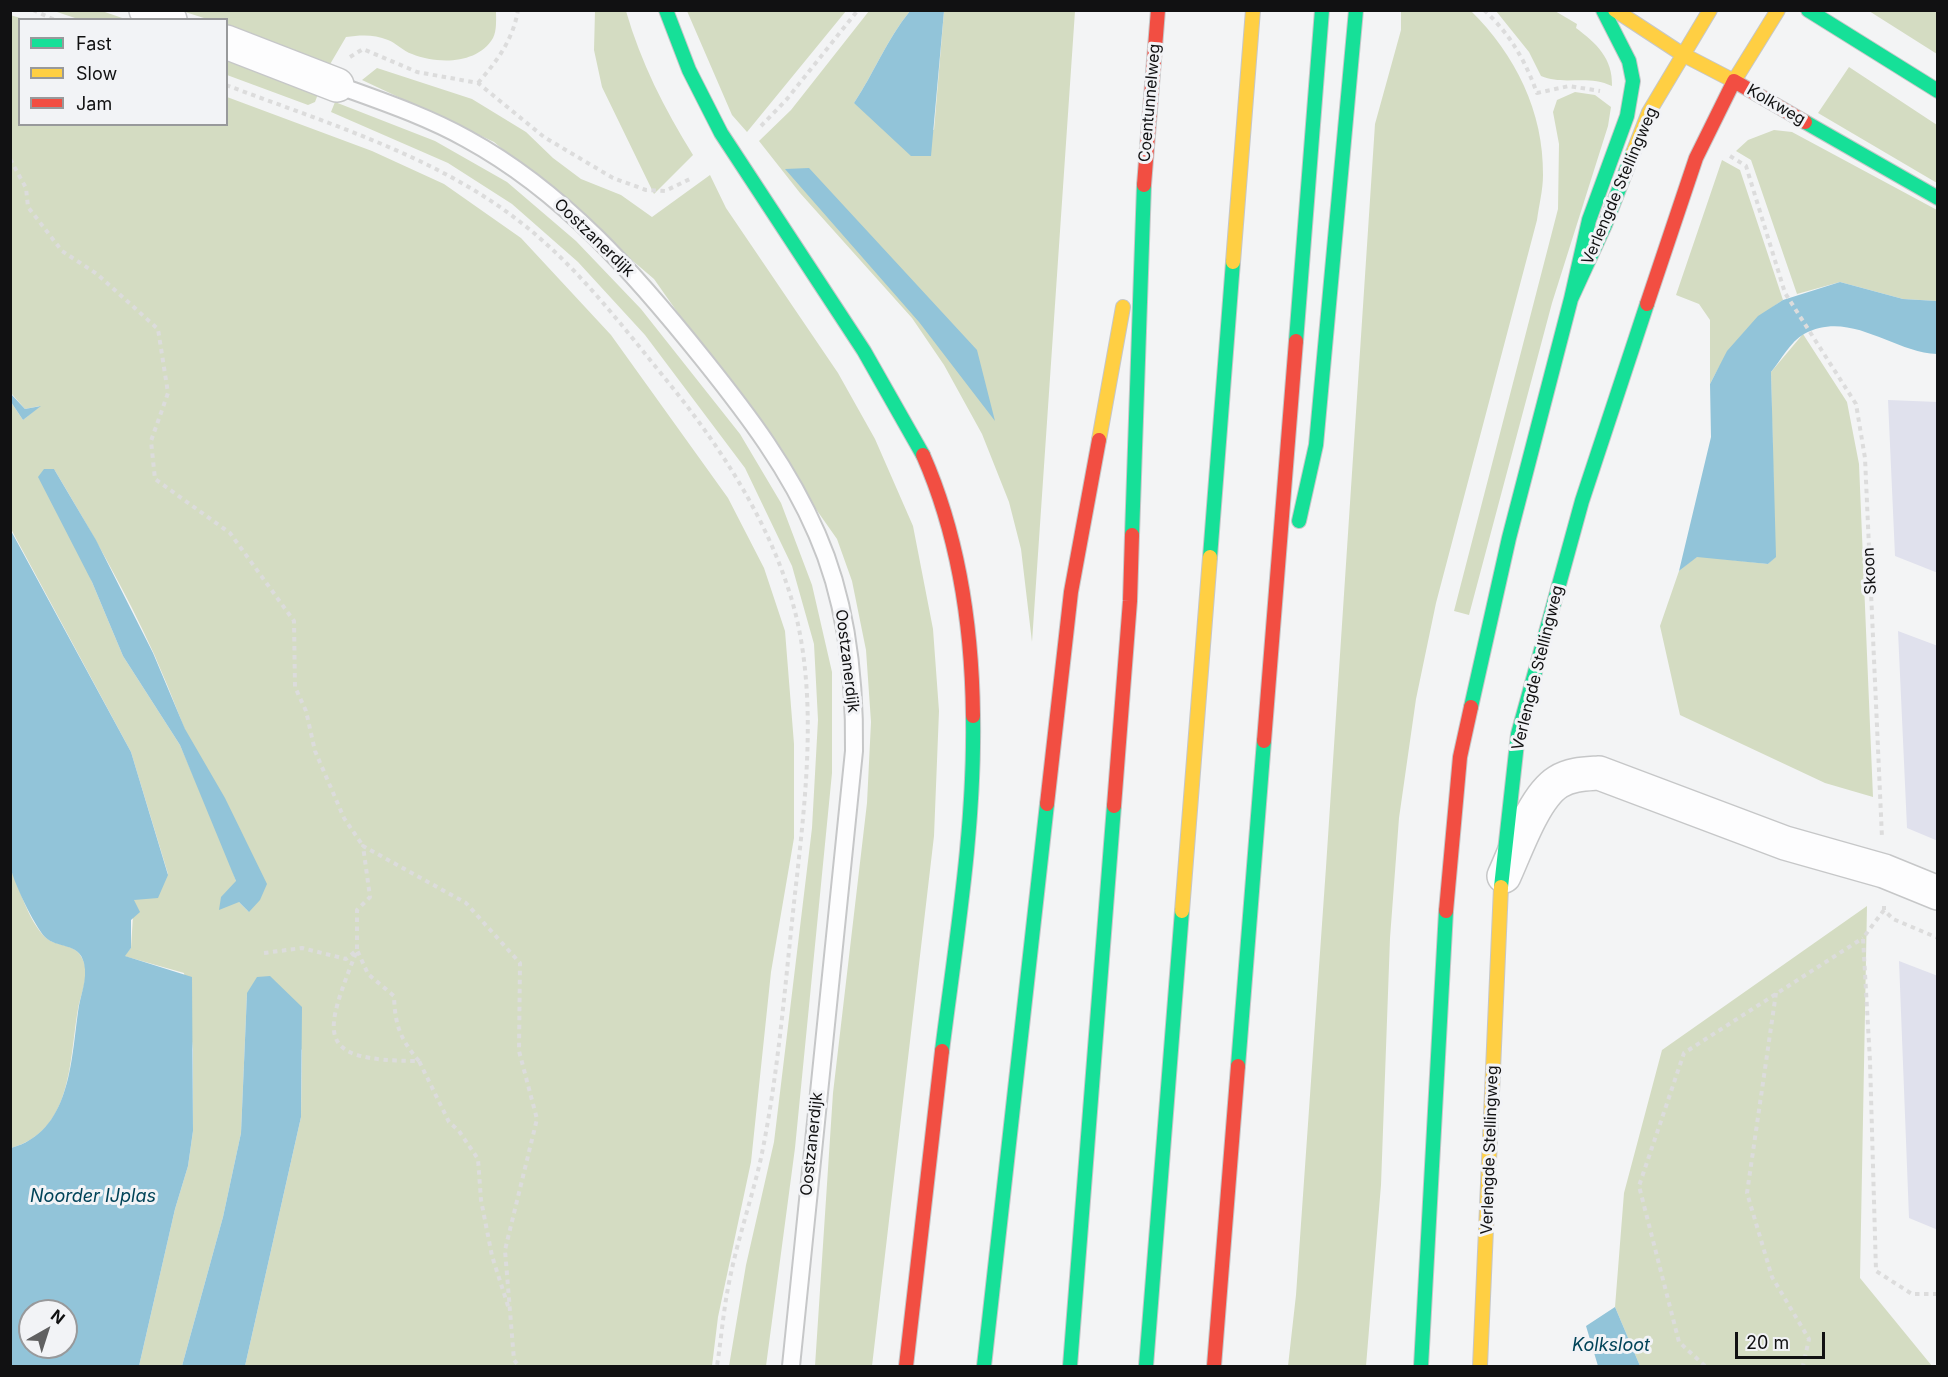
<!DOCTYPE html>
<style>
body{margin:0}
#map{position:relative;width:1948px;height:1377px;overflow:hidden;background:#f3f4f5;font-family:Inter,sans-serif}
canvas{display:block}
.frame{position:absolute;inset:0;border:12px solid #111112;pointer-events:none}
.legend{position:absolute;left:18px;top:18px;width:210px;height:108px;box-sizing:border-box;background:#f2f3f6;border:2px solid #98999b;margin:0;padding:8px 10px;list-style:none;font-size:18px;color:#111112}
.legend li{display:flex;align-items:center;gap:12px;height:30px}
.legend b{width:30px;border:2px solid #98999b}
.north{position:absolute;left:18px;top:1299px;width:60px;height:60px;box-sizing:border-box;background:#f2f3f6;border:2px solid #98999b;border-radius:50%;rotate:39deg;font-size:16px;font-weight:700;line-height:24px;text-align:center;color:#111112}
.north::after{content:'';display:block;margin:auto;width:21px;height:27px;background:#606061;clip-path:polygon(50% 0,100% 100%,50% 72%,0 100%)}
.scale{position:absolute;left:1735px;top:1332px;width:90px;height:27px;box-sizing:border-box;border:3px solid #111112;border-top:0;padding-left:8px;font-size:18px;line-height:21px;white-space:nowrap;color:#111112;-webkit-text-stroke:4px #f2f3f6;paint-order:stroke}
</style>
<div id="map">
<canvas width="1948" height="1377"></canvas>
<div class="frame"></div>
<ul class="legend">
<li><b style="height:8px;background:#16e098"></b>Fast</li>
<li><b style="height:8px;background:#ffcf43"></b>Slow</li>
<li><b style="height:8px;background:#f24e42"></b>Jam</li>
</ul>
<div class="north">N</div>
<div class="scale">20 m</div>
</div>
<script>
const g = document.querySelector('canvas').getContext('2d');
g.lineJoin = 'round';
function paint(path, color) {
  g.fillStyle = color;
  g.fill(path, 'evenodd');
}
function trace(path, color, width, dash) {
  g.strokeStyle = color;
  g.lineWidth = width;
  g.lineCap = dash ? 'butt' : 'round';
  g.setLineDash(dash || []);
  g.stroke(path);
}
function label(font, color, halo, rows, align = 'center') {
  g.font = font + ' Inter,sans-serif';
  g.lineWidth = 6;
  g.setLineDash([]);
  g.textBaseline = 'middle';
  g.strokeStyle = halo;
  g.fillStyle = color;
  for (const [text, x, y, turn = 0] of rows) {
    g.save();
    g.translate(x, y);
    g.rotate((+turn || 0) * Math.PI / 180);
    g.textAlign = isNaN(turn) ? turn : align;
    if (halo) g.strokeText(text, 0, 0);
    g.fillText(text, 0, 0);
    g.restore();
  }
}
const green = new Path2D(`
 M 54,11 L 102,11 L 125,19 L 78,19 Z
 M 182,11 L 496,11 C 496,18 497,31 493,38 C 477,65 437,64 412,54 C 403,51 396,43 388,40 C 374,34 360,35 346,37 L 329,66 L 227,27 L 226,20 L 207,19 Z
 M 595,11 L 626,11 C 641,63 664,108 693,155 L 654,194 L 602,87 L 594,50 Z
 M 687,11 L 687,10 L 846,11 L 747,132 L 732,115 Z
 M 869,11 L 910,11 C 887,39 874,73 854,103 L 934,130 L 944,11 L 1075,11 L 1032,642 L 1021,549 L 1009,502 L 982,434 L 944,365 L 912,318 L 800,193 L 759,141 L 791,110 Z
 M 1401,11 L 1471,11 C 1515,54 1544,112 1543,175 C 1543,190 1539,205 1537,220 L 1436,603 L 1416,699 L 1399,818 L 1390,938 L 1381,1185 L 1366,1366 L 1288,1366 L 1296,1295 L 1326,867 L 1375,124 L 1401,30 Z
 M 1496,11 L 1555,11 L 1577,24 L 1576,28 C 1596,43 1613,58 1612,86 C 1587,74 1565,86 1541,76 L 1529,52 Z
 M 1869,11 L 1937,11 L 1937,54 Z
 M 10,15 L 24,19 L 20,20 L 20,124 L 226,124 L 227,97 L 372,151 L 444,184 L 521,238 L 611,335 L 728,498 L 764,568 L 785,631 L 794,744 L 794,838 L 771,972 L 751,1162 L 718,1317 L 712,1366 L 245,1366 L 301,1117 L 302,1050 L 247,993 L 241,1133 L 223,1217 L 182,1366 L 139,1366 L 175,1209 L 188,1166 L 193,1131 L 193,1050 L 184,973 L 124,956 L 131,948 L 134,900 L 168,874 L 131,752 L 11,529 L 11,402 L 23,420 L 40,406 L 25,409 L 11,393 ZM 54,469 C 90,529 125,590 154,654 C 191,738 219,826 249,912 L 239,902 L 236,881 L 225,849 L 180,745 L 123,656 L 92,582 Z
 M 226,59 L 318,94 L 315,102 L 308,105 L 227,75 Z
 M 1849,67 L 1937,125 L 1937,183 L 1818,113 Z
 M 377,68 L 472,99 L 526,132 L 553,158 L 581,179 L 621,195 L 652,217 L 710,175 L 726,208 L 838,373 L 875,439 L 913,526 L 933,629 L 939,711 L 934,836 L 872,1366 L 815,1366 L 833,1093 L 867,803 L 871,722 L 866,650 L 852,581 L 837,539 L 654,279 L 494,142 L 362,80 Z
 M 1575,92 L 1595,95 L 1611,107 L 1608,126 L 1552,303 L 1469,615 L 1454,611 L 1558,209 L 1559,144 L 1553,112 L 1557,100 Z
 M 335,102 L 435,141 L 507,182 L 576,241 L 641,309 L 740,434 L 781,503 L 812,585 L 832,672 L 832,773 L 795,1148 L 766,1366 L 729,1366 L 746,1265 L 774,1142 L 812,828 L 818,720 L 814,644 L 792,566 L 745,468 L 645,335 L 578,262 L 512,204 L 448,163 L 331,112 Z
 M 1774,130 L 1792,132 L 1937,210 L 1937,301 L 1903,299 L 1840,282 L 1797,294 L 1751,160 L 1736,151 L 1748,140 Z
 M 1722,160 L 1740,170 L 1783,300 C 1748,323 1729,347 1710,384 L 1710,320 L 1699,304 L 1676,295 Z
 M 1803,334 L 1847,402 L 1859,464 L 1873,797 L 1825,783 L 1680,715 L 1660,626 L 1679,571 L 1697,556 L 1768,564 L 1775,557 L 1771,372 Z
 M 10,867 C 20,889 28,920 45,937 C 57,948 76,942 83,960 C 90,976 81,993 78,1009 C 69,1060 73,1131 11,1148 Z
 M 1867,906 L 1860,1278 L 1932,1366 L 1640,1366 L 1615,1307 L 1624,1193 L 1662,1050 Z`);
const water = new Path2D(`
 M 910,11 L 944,11 L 931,156 L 911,156 L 854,103 C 874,73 887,39 910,11 Z
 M 809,168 L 977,350 L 995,421 L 919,322 L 785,169 Z
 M 1840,282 L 1903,299 L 1937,301 L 1937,354 C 1892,352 1850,309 1804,334 C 1791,341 1780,361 1771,372 L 1776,557 L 1768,564 L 1697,557 L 1679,571 L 1711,437 L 1710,384 L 1727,351 L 1758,316 L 1783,300 Z
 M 10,393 L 25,409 L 41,406 L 23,420 L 11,402 Z
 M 44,469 L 54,469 L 96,540 L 153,653 L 185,729 L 225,798 L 267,884 L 260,900 L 249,912 L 239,902 L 219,910 L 221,897 L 236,881 L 180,745 L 123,656 L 92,582 L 38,477 Z
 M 10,529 L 131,752 L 168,875 L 158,898 L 134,900 L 140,912 L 131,920 L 131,948 L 125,956 L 192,977 L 193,1131 L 188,1166 L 175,1209 L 139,1366 L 11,1366 L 11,1148 C 70,1132 71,1062 78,1012 C 80,995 88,980 84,963 C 79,942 57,949 45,937 C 35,927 11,878 10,864 C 8,828 10,791 10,755 C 10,680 10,604 10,529 ZM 30,1311 L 66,1311 L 66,1347 L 30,1347 Z
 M 270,976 L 302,1007 L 301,1117 L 245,1366 L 182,1366 L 223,1217 L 241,1133 L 247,993 L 257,977 Z
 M 1615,1307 L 1640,1366 L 1598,1366 L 1586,1326 Z`);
const building = new Path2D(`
 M 1888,400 L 1938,402 L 1938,573 L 1895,556 Z
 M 1898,631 L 1938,646 L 1938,841 L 1907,828 Z
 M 1899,961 L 1938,976 L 1938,1230 L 1909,1218 Z`);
const path = new Path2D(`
 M 33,10 L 55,20
 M 1484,10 C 1510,34 1525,60 1537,93 L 1569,86 L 1600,91
 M 350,57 L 363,49 L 417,72 L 478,83 L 544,137 L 613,178 L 646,190 L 665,191 L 690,179
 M 478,83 C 497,61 513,40 518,10
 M 226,85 C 326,123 434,155 519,221 C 576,265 619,322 664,377 C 717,442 765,514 790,594 C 818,683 807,785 797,876 C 786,970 780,1066 761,1158 C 751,1202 736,1244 728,1288 C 723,1314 721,1341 717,1366
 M 761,126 L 787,99 L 858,10
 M 1730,156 L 1746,166 L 1785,293 L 1856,404 L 1865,458 L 1882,838
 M 10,159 L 26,188 L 28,207 L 62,251 L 97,274 L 158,329 L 168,393 L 151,441 L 155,479 L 230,533 L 294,621 L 295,687 L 306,711 L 315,751 L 344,818 L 363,846
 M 1884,906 L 1884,910 L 1893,919 L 1938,938
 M 1884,910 L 1863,938 L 1870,1061 L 1876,1271 L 1912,1294 L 1938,1294
 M 264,953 L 302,948 L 346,959 L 357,950 L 357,910 L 370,897 L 363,846 L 466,903 L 520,963 L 519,1051 L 537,1119 L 505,1250 L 514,1360 L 519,1366
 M 1776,993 L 1747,1193 L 1772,1277 L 1809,1339 L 1803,1366
 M 419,1061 C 400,1039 395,1025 394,996 L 368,974 L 357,950 C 324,1035 312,1061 419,1061 L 449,1122 L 459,1131 L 478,1159 L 481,1200 L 492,1256 L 509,1309
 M 1705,1366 L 1679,1342 L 1639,1186 L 1684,1053 L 1863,938`);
const lane = new Path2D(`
 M 337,85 C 381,101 426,116 467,139 C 564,192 636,275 704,360 C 748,415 789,469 817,534 C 847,602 855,678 854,751 L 791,1366`);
const street = new Path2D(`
 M 146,10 L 170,20
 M 226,42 L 337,85
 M 1504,876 C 1516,850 1534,797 1558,782 C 1571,774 1585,774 1599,773 L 1785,843 L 1884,871 L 1938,893`);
const fast = new Path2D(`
 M 666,10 L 689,70 L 721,133 L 864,351 L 923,455
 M 1808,10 L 1938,91
 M 1805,122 L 1938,198
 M 1571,299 L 1589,220 L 1627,116 L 1633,81 L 1629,61 L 1603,10
 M 1296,341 L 1322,10
 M 1299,521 L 1316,445 L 1356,10
 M 1132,535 L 1144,185
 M 1210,557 L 1233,262
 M 1471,707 L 1509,538 L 1571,299 L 1605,225 L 1633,153
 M 1501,887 L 1518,734 L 1582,501 L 1647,304
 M 942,1051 C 956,940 975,828 973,716
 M 1238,1066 L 1264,741
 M 984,1366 L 1047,804
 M 1070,1366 L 1114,806
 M 1146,1366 L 1182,911
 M 1421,1366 L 1446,911`);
const slow = new Path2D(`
 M 1615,10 L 1682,54 L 1734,81 L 1778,10
 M 1633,153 L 1649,112 L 1710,10
 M 1233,262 L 1253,10
 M 1099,440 L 1123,307
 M 1182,911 L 1210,557
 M 1480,1366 L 1501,887`);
const jam = new Path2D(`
 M 1144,185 L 1158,10
 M 1647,304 L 1696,158 L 1734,81 L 1805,122
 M 923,455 C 959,537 972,626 973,716
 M 1264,741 L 1296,341
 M 1047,804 L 1071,592 L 1099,440
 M 1114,806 L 1130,601 L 1132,535
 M 1446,911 L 1460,757 L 1471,707
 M 906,1366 L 942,1051
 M 1214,1366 L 1238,1066`);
const streetNames = [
 ["Coentunnelweg",1150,103,-85],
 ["Kolkweg",1776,105,30],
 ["Verlengde Stellingweg",1620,186,-67],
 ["Oostzanerdijk",594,238,44],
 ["Skoon",1870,571,-93],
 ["Oostzanerdijk",847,661,83],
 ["Verlengde Stellingweg",1538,668,-76],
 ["Oostzanerdijk",812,1144,-84],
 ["Verlengde Stellingweg",1490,1150,-88]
];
const waterNames = [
 ["Noorder IJplas",93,1197],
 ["Kolksloot",1611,1346]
];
paint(green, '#d4dcc2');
paint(water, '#92c4d9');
paint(building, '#e0e1ed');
trace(lane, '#c6c7c8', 20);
trace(street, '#c6c7c8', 36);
trace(fast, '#c6c7c8', 16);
trace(slow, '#c6c7c8', 16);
trace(jam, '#c6c7c8', 16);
trace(path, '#dcdcdc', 4, [4.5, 4.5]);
trace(lane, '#fdfdfe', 16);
trace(street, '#fdfdfe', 33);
trace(fast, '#16e098', 14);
trace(slow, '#ffcf43', 14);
trace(jam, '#f24e42', 14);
label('16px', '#111112', '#f2f3f6', streetNames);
label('italic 18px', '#014358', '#f2f3f6', waterNames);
</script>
